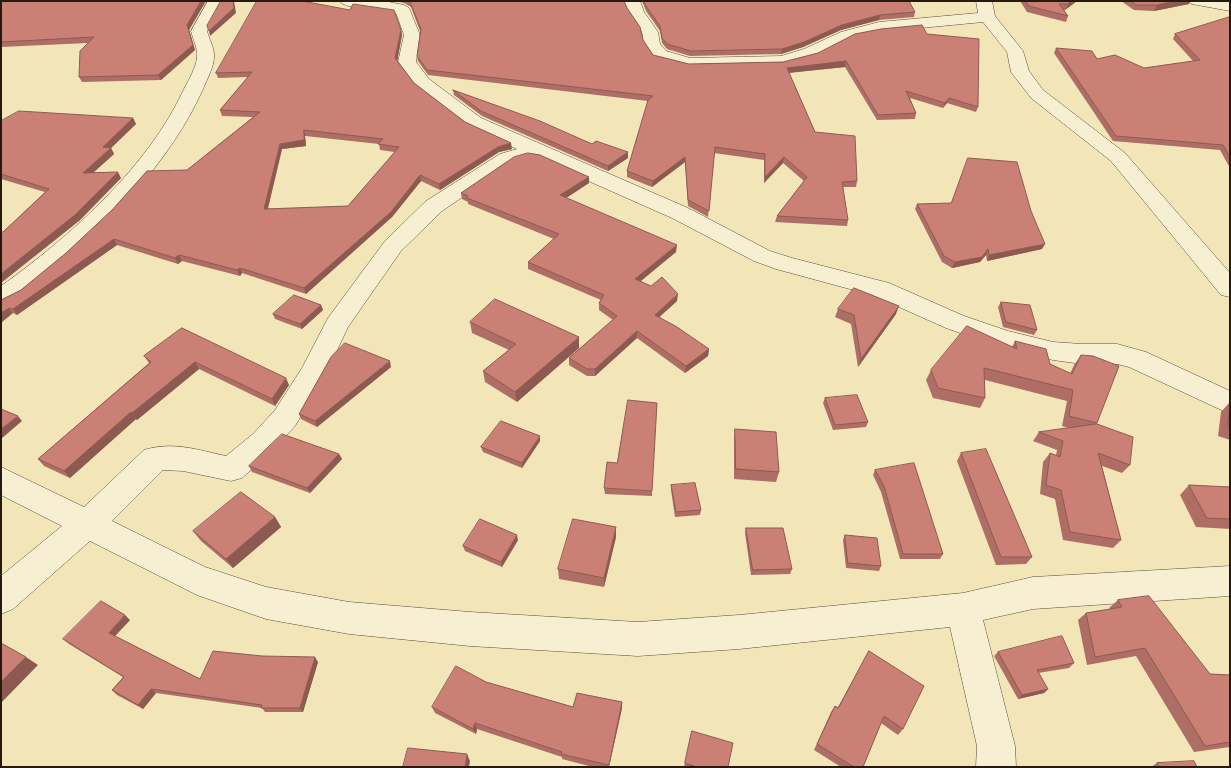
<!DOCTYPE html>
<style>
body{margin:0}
#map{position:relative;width:1231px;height:768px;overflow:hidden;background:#f2e6b9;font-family:"Libre Bodoni",serif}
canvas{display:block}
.frame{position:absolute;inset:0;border:2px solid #26190d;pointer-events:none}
</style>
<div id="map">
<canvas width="1231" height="768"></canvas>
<div class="frame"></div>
</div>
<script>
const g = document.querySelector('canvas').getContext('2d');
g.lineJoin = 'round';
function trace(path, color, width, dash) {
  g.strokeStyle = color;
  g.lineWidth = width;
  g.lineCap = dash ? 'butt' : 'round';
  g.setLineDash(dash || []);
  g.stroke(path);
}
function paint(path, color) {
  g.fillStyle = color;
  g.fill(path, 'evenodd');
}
const street = new Path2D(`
 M 208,1 L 224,1 L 207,31 C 209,39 215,49 214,57 C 214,67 207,79 203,89 C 170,163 107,226 45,277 C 32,288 18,302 1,306 L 1,286 C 71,236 148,167 184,89 C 189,79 196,68 197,57 C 198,49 193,39 191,31 Z
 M 340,1 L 384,1 L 404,5 L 409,8 L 420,35 L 416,62 L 429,79 L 481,118 L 688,208 L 770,251 L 792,258 L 889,283 L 964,316 L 1008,331 L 1053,342 L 1082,344 L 1117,344 L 1146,352 L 1230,391 L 1230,414 L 1129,367 L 1117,364 L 1082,364 L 1053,360 L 1003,348 L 946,328 L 872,295 L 776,269 L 754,261 L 672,218 L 541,160 L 529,158 L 514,162 L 442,211 L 401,251 L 348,327 L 327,372 L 295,426 L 273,450 L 242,478 L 231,481 L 183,471 L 163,470 L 112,521 L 205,567 L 266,587 L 349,602 L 470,612 L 638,622 L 739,615 L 963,593 L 1033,577 L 1230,566 L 1230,596 L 1033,609 L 983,620 L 1015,746 L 1016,767 L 976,767 L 977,746 L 950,627 L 739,649 L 638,656 L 470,646 L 349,634 L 266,619 L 197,595 L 90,541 L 13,609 L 1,614 L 1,576 L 62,526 L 1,495 L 1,467 L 84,507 L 144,450 C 173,441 198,450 226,456 L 253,434 L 275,410 L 302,368 L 328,318 L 385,241 L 426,201 L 500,154 L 517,149 L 467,126 L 417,87 L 398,62 L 404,35 L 396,13 L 348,6 L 343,4 Z
 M 624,1 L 640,1 L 644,12 L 658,32 L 660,44 L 666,51 L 690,58 L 781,56 L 804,49 L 841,32 L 879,22 L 978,13 L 976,1 L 992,1 L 995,16 L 1023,51 L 1029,71 L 1043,90 L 1125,153 L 1230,273 L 1230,297 L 1221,295 L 1111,161 L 1031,98 L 1011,72 L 1007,52 L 983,22 L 879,32 L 853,38 L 816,57 L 782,66 L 689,68 L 654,59 L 644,44 L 642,32 L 628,12 Z
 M 1189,1 L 1230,1 L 1230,11 L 1192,4 Z`);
const wall = new Path2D(`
 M 1,1 L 206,1 L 189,30 L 195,50 L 161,80 L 82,82 L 79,77 L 88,43 L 1,47 Z
 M 395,1 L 624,1 L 627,8 L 643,40 L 653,55 L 689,64 L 783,62 L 927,34 L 978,107 L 976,112 L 947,103 L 943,108 L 910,98 L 916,113 L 915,119 L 877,120 L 845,67 L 789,73 L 815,132 L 857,181 L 856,187 L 843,187 L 848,220 L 847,226 L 775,222 L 777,216 L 804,181 L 783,163 L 764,183 L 764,160 L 714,153 L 708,217 L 688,206 L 685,162 L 652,187 L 627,177 L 627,171 L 648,101 L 428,75 L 418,61 L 417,56 L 420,31 L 411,7 L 404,3 Z
 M 642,1 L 910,1 L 910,3 L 915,12 L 914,17 L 879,20 L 841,30 L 803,47 L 781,54 L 690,56 L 667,49 L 662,43 L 660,31 L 646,11 Z
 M 1020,1 L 1077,1 L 1065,10 L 1064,10 L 1068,16 L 1066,22 L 1027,12 Z
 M 1121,1 L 1190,1 L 1189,4 L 1154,11 L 1134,10 Z
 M 1230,17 L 1230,168 L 1220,150 L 1113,141 L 1054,53 L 1056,48 L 1097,59 L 1144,68 L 1193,61 L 1173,39 L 1175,34 Z
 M 401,30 L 402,35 L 397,60 L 414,83 L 465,122 L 512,149 L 499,152 L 440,190 L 421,181 L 392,217 L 306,294 L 242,273 L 240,276 L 182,261 L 178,264 L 117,245 L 17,315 L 13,313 L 1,300 L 21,290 L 187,170 L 253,117 L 222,116 L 220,110 L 248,77 L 218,78 L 216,73 ZM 305,136 L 379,144 L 380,150 L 395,152 L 348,206 L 268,209 L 282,149 L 306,146 Z
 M 453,90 L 592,144 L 628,152 L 628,158 L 608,171 L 482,116 L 454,95 Z
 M 133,118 L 136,124 L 111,148 L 114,154 L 93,173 L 121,178 L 79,221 L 3,232 L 45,192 L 1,179 L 1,121 Z
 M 589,177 L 589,183 L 566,198 L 676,252 L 640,281 L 677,301 L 659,317 L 709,349 L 708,356 L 685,373 L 637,338 L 595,376 L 587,376 L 569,365 L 569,358 L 613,320 L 599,310 L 599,303 L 601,300 L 528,269 L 528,262 L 554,239 L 468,204 L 468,202 L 462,199 L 461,193 Z
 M 917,204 L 1042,249 L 987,261 L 986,255 L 980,262 L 952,268 L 942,262 L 915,209 Z
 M 1001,302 L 1037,330 L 1034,335 L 1003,327 L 998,307 Z
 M 321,305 L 323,310 L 302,329 L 275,319 L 273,314 Z
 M 838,309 L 896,314 L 858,367 L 851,324 L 835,317 Z
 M 470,322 L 579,348 L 517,402 L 485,382 L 483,371 L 509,350 L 472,333 Z
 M 182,328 L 289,385 L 275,406 L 199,369 L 137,420 L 136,419 L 70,478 L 44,466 L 38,459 L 149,363 L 144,356 Z
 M 1015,341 L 1050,364 L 1070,374 L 1074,365 L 1081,355 L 1097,423 L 1095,425 L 1130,465 L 1122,473 L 1102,466 L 1121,540 L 1113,548 L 1063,540 L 1055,499 L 1040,494 L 1043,462 L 1050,453 L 1056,455 L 1057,450 L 1033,441 L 1039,432 L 1069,428 L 1062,426 L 1067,401 L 985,380 L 985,398 L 980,408 L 933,398 L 926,380 L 931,370 L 1012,347 Z
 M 391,367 L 317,427 L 301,419 L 299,414 Z
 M 825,398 L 868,422 L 866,427 L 833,430 L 823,403 Z
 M 1230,402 L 1230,440 L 1218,436 L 1221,412 Z
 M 735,429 L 779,472 L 776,482 L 734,479 L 734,440 Z
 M 540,441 L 522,468 L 483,452 L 481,447 Z
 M 961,453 L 1032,557 L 1026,564 L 996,565 L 957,461 Z
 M 339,454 L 342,459 L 310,493 L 252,472 L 249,466 Z
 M 875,470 L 943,554 L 940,559 L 900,559 L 881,492 L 873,475 Z
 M 671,485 L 701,510 L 700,515 L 675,517 L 671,490 Z
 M 1189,485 L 1230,487 L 1230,529 L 1196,527 L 1180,495 Z
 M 604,488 L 652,491 L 652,496 L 605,494 Z
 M 275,517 L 281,527 L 233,568 L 201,541 L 193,531 Z
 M 746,528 L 792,569 L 790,574 L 751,575 L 745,533 Z
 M 845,535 L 881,566 L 879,571 L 846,568 L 843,540 Z
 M 616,537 L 604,587 L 559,579 L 558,569 Z
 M 518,540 L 502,567 L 465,551 L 463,546 Z
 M 1118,600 L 1210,674 L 1230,675 L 1230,747 L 1194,752 L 1136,656 L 1087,665 L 1078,620 L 1086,613 L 1110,609 L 1109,608 Z
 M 130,620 L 115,636 L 200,679 L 262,656 L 318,662 L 303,712 L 265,712 L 262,708 L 156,693 L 143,709 L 117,695 L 112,690 L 123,677 L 69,644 L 63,639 Z
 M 869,651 L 903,729 L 898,735 L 881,723 L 863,767 L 841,767 L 814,750 L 831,712 L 835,706 L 838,707 Z
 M 998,652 L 1074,663 L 1069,668 L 1038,673 L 1048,689 L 1044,693 L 1018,699 L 994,656 Z
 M 486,682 L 573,707 L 622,702 L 622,708 L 609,767 L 593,767 L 562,759 L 562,757 L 477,729 L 476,734 L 435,713 L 432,707 Z
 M 692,731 L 728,767 L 684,767 Z
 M 1157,763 L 1197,767 L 1151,767 Z`);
const shadedWall = new Path2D(`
 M 201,1 L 206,1 L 189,30 L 195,50 L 161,80 L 158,75 Z
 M 233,1 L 234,1 L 236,13 L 210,36 L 209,31 Z
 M 1071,1 L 1077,1 L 1065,10 L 1068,4 Z
 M 1175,1 L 1190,1 L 1189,4 L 1154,11 L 1157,5 Z
 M 880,15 L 879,20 L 841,30 L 803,47 L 781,54 L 782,49 L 842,25 Z
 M 401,30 L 402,35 L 397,63 L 395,58 Z
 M 846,61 L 845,67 L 786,73 L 787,68 Z
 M 949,98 L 947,103 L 943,108 L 945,103 Z
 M 133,118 L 136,124 L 111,148 L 114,154 L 86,179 L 83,173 L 103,147 Z
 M 304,130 L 305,136 L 306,146 L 282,149 L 266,215 L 264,209 L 280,144 Z
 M 511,143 L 512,149 L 499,152 L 440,190 L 439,184 L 498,147 Z
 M 628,152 L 628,158 L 608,171 L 608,166 Z
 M 685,157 L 685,162 L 652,187 L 653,181 Z
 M 784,157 L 783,163 L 764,183 L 765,177 Z
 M 118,172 L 121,178 L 79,221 L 1,283 L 1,274 Z
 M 420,175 L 421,181 L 392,217 L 306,294 L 304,288 Z
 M 589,177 L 589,183 L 560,202 L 560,195 Z
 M 114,239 L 117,245 L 17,315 L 13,309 Z
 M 1045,244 L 1042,249 L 987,261 L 989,255 Z
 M 677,245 L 676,252 L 635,286 L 635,279 Z
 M 988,249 L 986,255 L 980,262 L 952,268 L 955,262 Z
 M 179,255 L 182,261 L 178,264 L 175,258 Z
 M 240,268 L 242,273 L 240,276 L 237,270 Z
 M 678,294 L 677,301 L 654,322 L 655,315 Z
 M 321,305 L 323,310 L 302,329 L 300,324 Z
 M 899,306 L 896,314 L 858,367 L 861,359 Z
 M 9,308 L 13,313 L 1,323 L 1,313 Z
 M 637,331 L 637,338 L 595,376 L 595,369 Z
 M 579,337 L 579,348 L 517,402 L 515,392 Z
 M 709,349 L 708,356 L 685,373 L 686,366 Z
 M 390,361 L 391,367 L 317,427 L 315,421 Z
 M 195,362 L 199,369 L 137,420 L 132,413 Z
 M 286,378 L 289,385 L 275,406 L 272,399 Z
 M 131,412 L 136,419 L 70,478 L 64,471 Z
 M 18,416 L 22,421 L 1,439 L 1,429 Z
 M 540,436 L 540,441 L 522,468 L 522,463 Z
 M 339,454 L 342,459 L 310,493 L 307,488 Z
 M 275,517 L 281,527 L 233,568 L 226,559 Z
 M 616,527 L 616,537 L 604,587 L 604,578 Z
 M 517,535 L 518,540 L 502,567 L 501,562 Z
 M 125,615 L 130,620 L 114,637 L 109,633 Z
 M 26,657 L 38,665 L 1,703 L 1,682 Z
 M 315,657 L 318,662 L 303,712 L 300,708 Z
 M 151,689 L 156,693 L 143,709 L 138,705 Z
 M 1048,689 L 1044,693 L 1018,699 L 1022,695 Z
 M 622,702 L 622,708 L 609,767 Z
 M 475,723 L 477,729 L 476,734 L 473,729 Z
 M 467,754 L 470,761 L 469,767 L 465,767 Z`);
const building = new Path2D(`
 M 1,1 L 201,1 L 187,25 L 193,45 L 158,75 L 79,77 L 80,51 L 94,37 L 1,42 Z
 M 221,1 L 233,1 L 234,8 L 209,31 L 207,26 Z
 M 257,1 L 302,1 L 350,10 L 353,4 L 394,10 L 401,30 L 395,58 L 414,83 L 465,122 L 511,143 L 498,147 L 439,184 L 420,175 L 391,212 L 304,288 L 240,268 L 237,270 L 179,255 L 175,258 L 114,239 L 13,309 L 9,308 L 1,313 L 1,300 L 21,290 L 66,253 L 112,210 L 147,171 L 187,170 L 260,112 L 220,110 L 252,72 L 216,73 ZM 304,130 L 383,139 L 378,144 L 399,147 L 348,206 L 264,209 L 280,144 L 304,140 Z
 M 408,1 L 624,1 L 627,8 L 640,27 L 643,40 L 653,55 L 689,64 L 783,62 L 818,53 L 855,34 L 881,29 L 922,25 L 927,34 L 979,39 L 978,107 L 949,98 L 945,103 L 906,91 L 916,113 L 878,115 L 846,61 L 787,68 L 815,132 L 855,136 L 857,181 L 842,182 L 848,220 L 777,216 L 807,177 L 784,157 L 765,177 L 765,154 L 715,147 L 709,211 L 688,200 L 685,157 L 653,181 L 627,171 L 648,100 L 653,96 L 427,70 L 417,56 L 421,29 L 410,2 Z
 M 644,1 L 910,1 L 910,3 L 915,12 L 880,15 L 842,25 L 804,42 L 782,49 L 691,51 L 667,44 L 662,38 L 660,26 L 646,6 Z
 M 1026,1 L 1071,1 L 1068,4 L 1059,4 L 1068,16 L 1029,6 Z
 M 1132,1 L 1175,1 L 1157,5 L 1136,5 Z
 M 1230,17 L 1230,157 L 1223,145 L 1116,136 L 1056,48 L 1092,51 L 1097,59 L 1115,55 L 1144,68 L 1200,60 L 1175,34 Z
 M 453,90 L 540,121 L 592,144 L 596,141 L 628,152 L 608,166 L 481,111 Z
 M 19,111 L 133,118 L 103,147 L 111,148 L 83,173 L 118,172 L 75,215 L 1,274 L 1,232 L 3,232 L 49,189 L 1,174 L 1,121 Z
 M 528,153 L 540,155 L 589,177 L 560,195 L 677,245 L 635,279 L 651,286 L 662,277 L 678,294 L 655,315 L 677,327 L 709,349 L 686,366 L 637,331 L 595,369 L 587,369 L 569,358 L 617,316 L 599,303 L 604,295 L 528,262 L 559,234 L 467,198 L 468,196 L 461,193 L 514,157 Z
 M 968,158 L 1017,162 L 1031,211 L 1045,244 L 989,255 L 988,249 L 982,257 L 955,262 L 944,256 L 917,204 L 951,203 Z
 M 854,288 L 899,306 L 861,359 L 854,315 L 838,309 Z
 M 294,295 L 321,305 L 300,324 L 273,314 Z
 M 495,299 L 579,337 L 515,392 L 483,371 L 516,344 L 470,322 Z
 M 1001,302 L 1030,305 L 1037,330 L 1006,322 Z
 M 967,326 L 1017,349 L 1015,341 L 1046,349 L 1050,364 L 1072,374 L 1081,355 L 1093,356 L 1119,366 L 1097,423 L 1069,416 L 1073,390 L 984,368 L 985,398 L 938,388 L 931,370 Z
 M 182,328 L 286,378 L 272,399 L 195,362 L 132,413 L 131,412 L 64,471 L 38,459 L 151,362 L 144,356 Z
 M 345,343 L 390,361 L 315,421 L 299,414 L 331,357 Z
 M 857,395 L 868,422 L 835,425 L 825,398 Z
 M 628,400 L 657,403 L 652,491 L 604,488 L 607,462 L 617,463 Z
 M 1230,406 L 1230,426 L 1228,426 Z
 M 1,409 L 18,416 L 1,429 Z
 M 501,421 L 540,436 L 522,463 L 481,447 Z
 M 1097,424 L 1133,437 L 1130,465 L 1098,453 L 1121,540 L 1070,532 L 1061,490 L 1046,485 L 1050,453 L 1060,457 L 1063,441 L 1039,432 Z
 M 735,429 L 776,432 L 779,472 L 736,469 Z
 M 282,434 L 339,454 L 307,488 L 249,466 Z
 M 986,449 L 1032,557 L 1001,557 L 961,453 Z
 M 914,463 L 943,554 L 903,554 L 884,486 L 875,470 Z
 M 695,483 L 701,510 L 676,512 L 671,485 Z
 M 1189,485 L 1230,487 L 1230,519 L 1207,518 Z
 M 241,492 L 275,517 L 226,559 L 193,531 Z
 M 480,519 L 517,535 L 501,562 L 463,546 Z
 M 573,519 L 616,527 L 604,578 L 558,569 Z
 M 746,528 L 783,528 L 792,569 L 753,570 Z
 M 845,535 L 877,538 L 881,566 L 848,563 Z
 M 1149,596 L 1210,674 L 1230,675 L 1230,742 L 1205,746 L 1145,648 L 1095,657 L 1086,613 L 1122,607 L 1118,600 Z
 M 101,601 L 125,615 L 109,633 L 200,679 L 213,651 L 262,656 L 315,657 L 300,708 L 261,708 L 262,705 L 151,689 L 138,705 L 112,690 L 124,677 L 63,639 Z
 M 1062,636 L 1074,663 L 1037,670 L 1048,689 L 1022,695 L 998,652 Z
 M 1,643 L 26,657 L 1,682 Z
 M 869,651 L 924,686 L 903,729 L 884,716 L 863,767 L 854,767 L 817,744 L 835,706 L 838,708 Z
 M 456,666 L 486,682 L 573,707 L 577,693 L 622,702 L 609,765 L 561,754 L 562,752 L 475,723 L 473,729 L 432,707 Z
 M 692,731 L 733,743 L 728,767 L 697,767 L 685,763 Z
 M 408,748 L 467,754 L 465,767 L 403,767 Z
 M 1194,761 L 1197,767 L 1159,767 L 1157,763 Z`);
trace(street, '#594c38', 1);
paint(street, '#f7efd2');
paint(wall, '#ae6e65');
paint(shadedWall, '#8d5a52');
paint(building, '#ca8075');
trace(building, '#8d5a52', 1);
</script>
